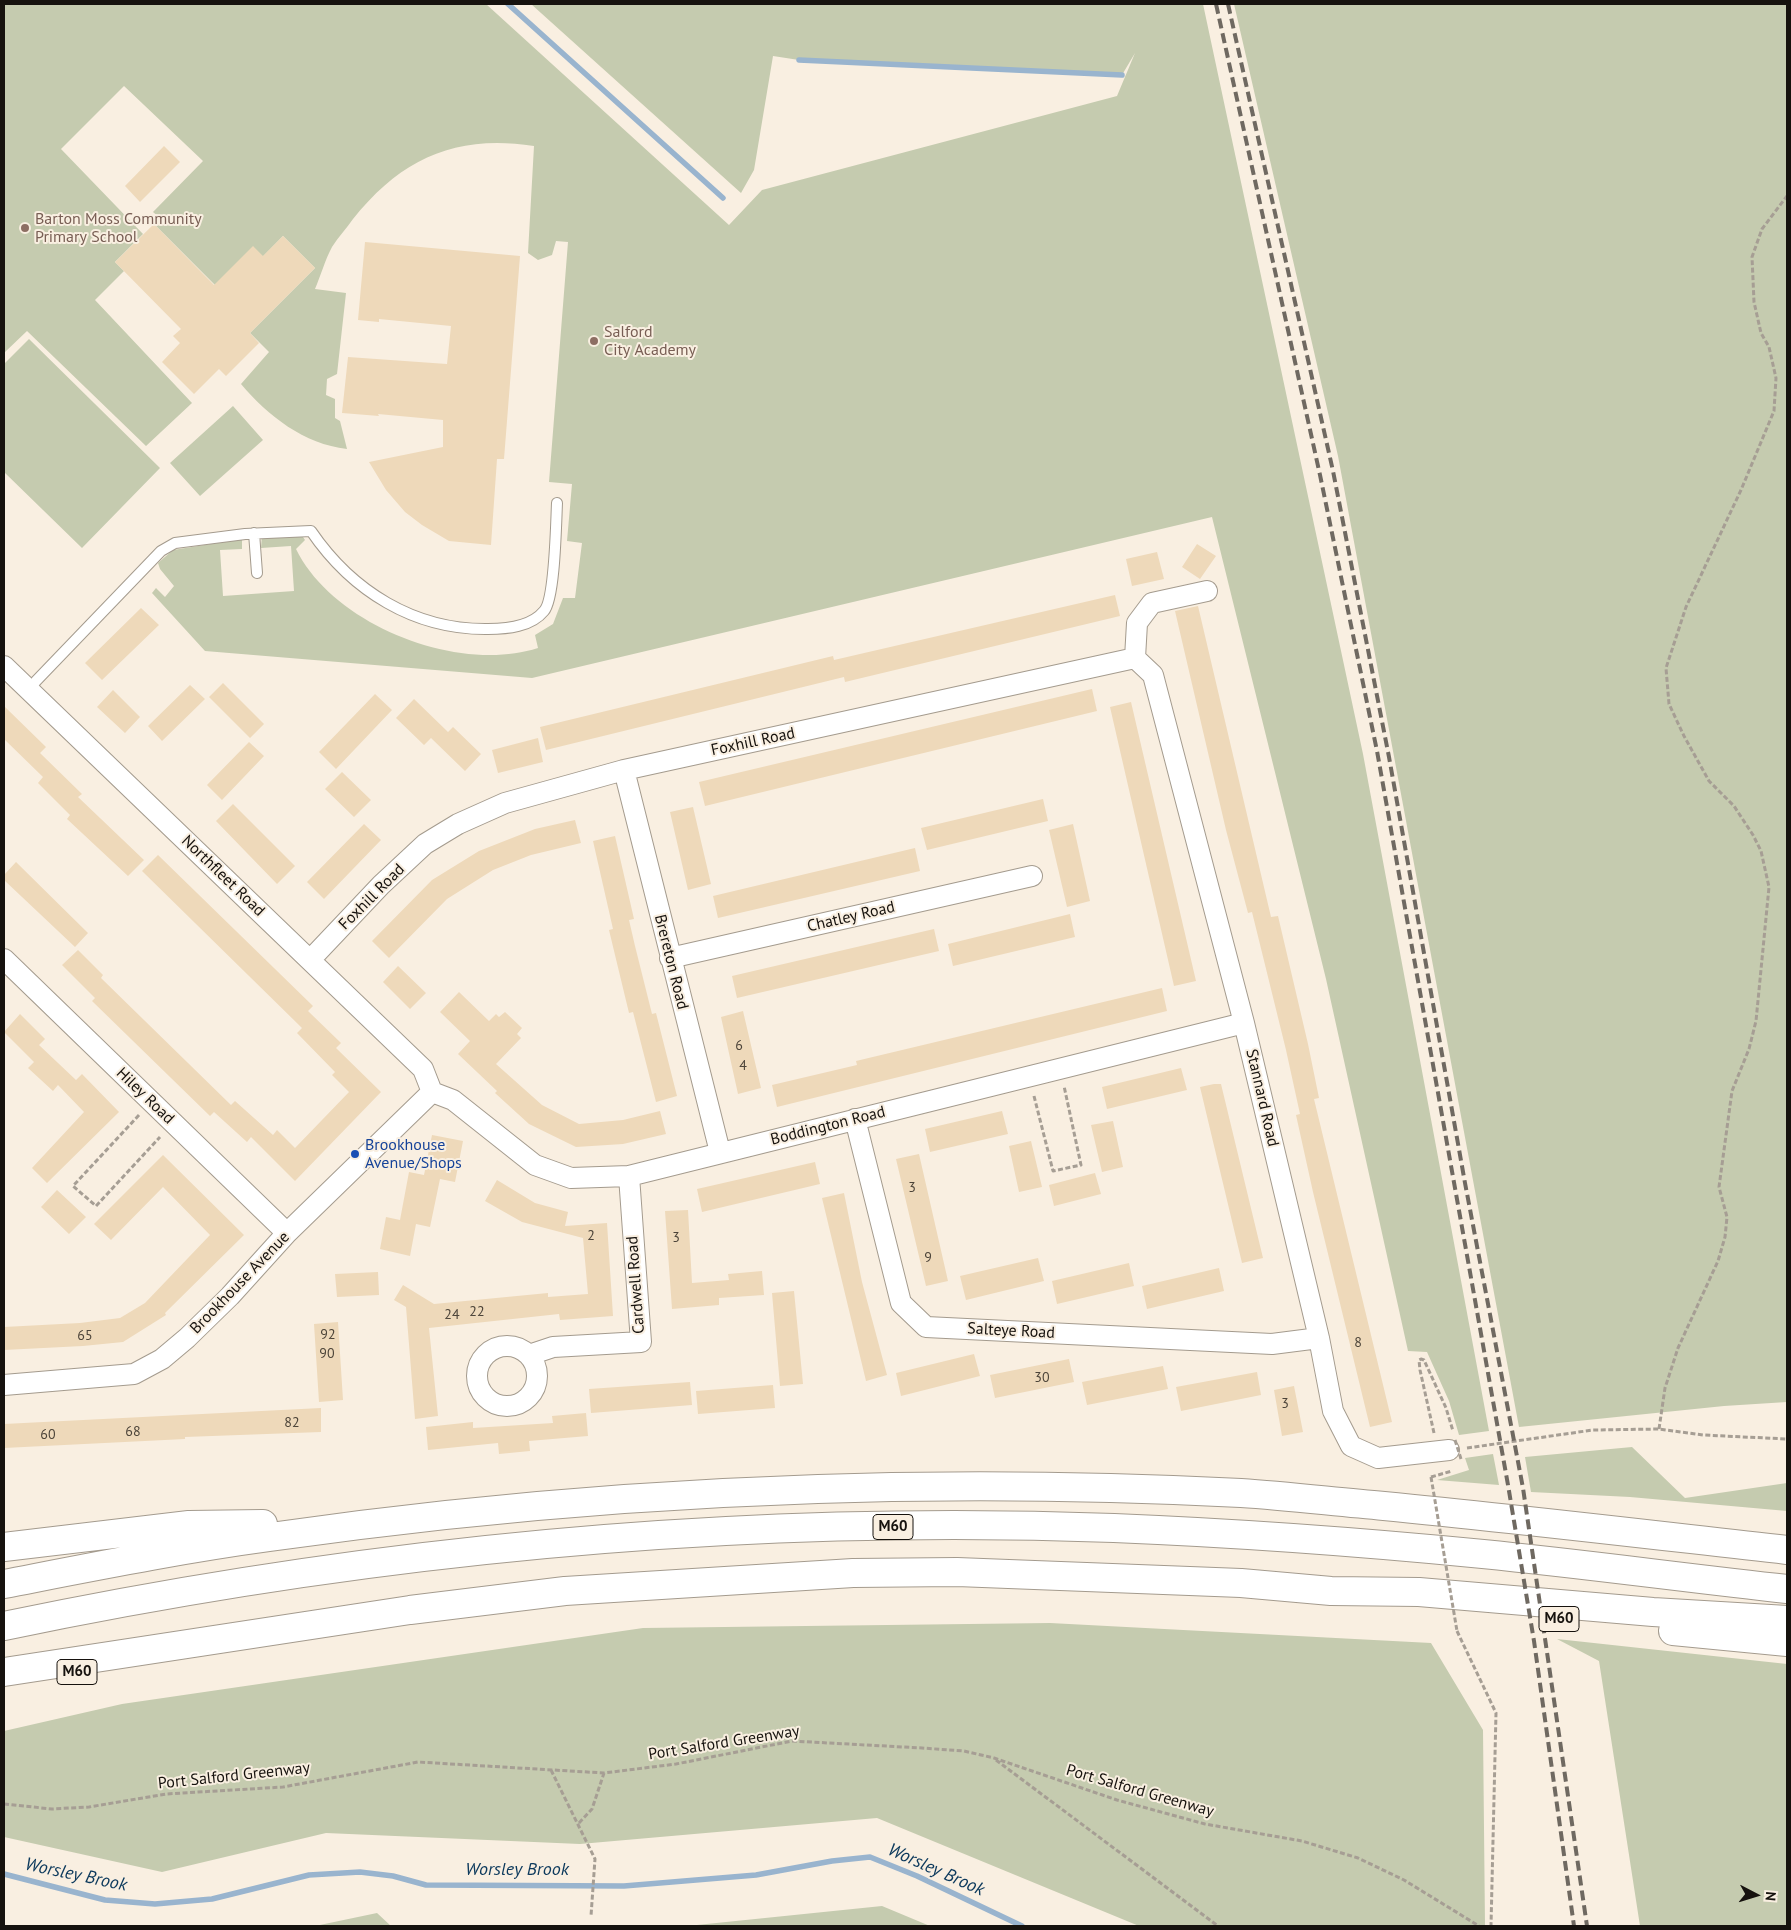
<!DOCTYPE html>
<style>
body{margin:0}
#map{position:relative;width:1791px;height:1930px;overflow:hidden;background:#f9efe1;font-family:"PT Sans",sans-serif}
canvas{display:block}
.frame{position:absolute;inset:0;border:5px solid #16120e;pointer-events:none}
.north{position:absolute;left:1731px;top:1870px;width:50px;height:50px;-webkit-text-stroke:4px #f9efe1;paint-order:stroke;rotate:95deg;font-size:14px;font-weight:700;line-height:20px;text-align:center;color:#16120e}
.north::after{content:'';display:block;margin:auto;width:18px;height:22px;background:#16120e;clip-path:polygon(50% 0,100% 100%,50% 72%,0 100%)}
</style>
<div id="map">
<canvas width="1791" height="1930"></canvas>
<div class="frame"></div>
<div class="north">N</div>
</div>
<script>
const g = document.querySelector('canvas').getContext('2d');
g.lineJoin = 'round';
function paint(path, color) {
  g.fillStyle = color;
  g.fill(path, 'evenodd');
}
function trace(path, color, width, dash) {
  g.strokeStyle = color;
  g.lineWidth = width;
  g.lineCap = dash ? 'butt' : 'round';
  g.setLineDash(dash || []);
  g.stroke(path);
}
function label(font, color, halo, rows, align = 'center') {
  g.font = font + ' "PT Sans",sans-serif';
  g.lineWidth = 4;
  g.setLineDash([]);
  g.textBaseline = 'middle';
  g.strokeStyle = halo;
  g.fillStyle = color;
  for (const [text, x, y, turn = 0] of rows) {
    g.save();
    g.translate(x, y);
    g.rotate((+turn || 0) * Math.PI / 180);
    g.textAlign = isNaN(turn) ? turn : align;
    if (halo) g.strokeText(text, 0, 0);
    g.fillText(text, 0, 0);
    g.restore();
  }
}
const green = new Path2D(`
 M 4,4 L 486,4 L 729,225 L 762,190 L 1117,96 L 1135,53 L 1122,75 L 799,60 L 773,56 L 754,170 L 741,193 L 531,4 L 1203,4 L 1363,754 L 1489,1431 L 1459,1435 L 1449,1401 L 1427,1352 L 1408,1351 L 1326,979 L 1212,517 L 532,678 L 205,651 L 152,593 L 156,588 L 165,597 L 174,586 L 160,569 L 158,563 L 173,550 L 242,539 L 242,549 L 220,550 L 223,596 L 294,591 L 291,546 L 261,548 L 262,535 L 303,537 L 305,540 L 296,549 C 333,625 458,674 538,648 L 535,635 L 553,624 L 563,598 L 575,598 L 582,543 L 567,541 L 572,484 L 549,482 L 568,242 L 556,241 L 552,255 L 538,260 L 528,253 L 534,146 C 456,134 402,158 353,219 C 347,228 338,237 332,247 C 325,260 321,275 315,289 L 346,293 L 337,374 L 327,379 L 326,395 L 335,399 L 335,418 L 340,421 L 347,449 C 304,444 268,416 241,384 L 269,352 L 250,333 L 315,268 L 283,236 L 225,295 L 154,224 L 160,218 L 153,212 L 203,161 L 124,86 L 61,149 L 143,234 L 115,262 L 124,271 L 95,300 L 192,403 L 146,446 L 27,331 L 4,353 Z
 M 1234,4 L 1787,4 L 1787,1402 L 1724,1406 L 1519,1427 L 1338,456 Z
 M 29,339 L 160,468 L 82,548 L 4,472 L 4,364 Z
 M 233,406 L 263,440 L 200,496 L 170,463 Z
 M 1632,1447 L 1685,1498 L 1787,1483 L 1787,1511 L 1630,1497 L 1531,1492 L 1525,1457 Z
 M 1493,1454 L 1499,1485 L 1437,1480 L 1469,1470 L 1465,1458 Z
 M 1050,1623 L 1431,1643 L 1483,1730 L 1485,1926 L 1139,1926 L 877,1818 L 580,1844 L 326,1833 L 162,1872 L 4,1837 L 4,1731 L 122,1704 L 643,1628 Z
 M 1557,1639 L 1787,1664 L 1787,1926 L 1640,1926 L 1599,1661 Z
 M 882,1906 L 930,1926 L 687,1926 Z
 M 377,1913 L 391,1926 L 315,1926 Z`);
const stream = new Path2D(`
 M 508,4 L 723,198
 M 799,60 L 1122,75
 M 4,1874 L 105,1900 L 155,1904 L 212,1899 L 309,1875 L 360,1872 L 393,1876 L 426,1885 L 624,1886 L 756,1875 L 832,1861 L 870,1857 L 917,1876 L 1022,1926`);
const building = new Path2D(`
 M 164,146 L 180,162 L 140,202 L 125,186 Z
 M 154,224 L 214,285 L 253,246 L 263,256 L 283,236 L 315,268 L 250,333 L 259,343 L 226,376 L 219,369 L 194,394 L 162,362 L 180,343 L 173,336 L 181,329 L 115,262 Z
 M 365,242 L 520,256 L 504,459 L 497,459 L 491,545 L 449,541 L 422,525 L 405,512 L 386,490 L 369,462 L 443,447 L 443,420 L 378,414 L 379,416 L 342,413 L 348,357 L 447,364 L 451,326 L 379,319 L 379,322 L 358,320 Z
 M 1197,544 L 1216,556 L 1200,579 L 1182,567 Z
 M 1157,552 L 1164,579 L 1132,586 L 1126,559 Z
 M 1115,595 L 1120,616 L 845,682 L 844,677 L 546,750 L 540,727 L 833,656 L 834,660 Z
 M 1198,606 L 1271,917 L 1278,916 L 1308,1044 L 1319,1098 L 1314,1099 L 1392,1422 L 1370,1427 L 1313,1192 L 1296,1115 L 1300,1114 L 1286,1050 L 1252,912 L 1248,913 L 1226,830 L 1175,611 Z
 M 141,608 L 159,625 L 102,680 L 85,663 Z
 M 223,683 L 264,724 L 250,738 L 209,697 Z
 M 190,685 L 205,699 L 162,741 L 148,726 Z
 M 1092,689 L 1097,711 L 705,806 L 699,782 Z
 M 113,690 L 140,717 L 125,733 L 97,707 Z
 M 375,694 L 392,710 L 336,769 L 319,752 Z
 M 414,699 L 448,732 L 453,727 L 481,754 L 465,771 L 431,738 L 424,745 L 396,718 Z
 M 1131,702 L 1196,981 L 1174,986 L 1110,707 Z
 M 4,706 L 46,747 L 40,753 L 82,794 L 78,797 L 144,860 L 128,876 L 67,819 L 70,815 L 38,783 L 43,777 L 4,739 Z
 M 538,738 L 543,762 L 498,773 L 492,750 Z
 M 249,742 L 264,756 L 222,800 L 207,785 Z
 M 342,772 L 371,800 L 354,817 L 325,789 Z
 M 1043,799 L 1048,821 L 927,850 L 921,828 Z
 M 233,804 L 295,866 L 277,884 L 216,821 Z
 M 693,807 L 711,884 L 688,890 L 670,812 Z
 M 575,820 L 581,843 L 531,855 L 493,870 L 447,899 L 389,958 L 372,941 L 432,880 L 479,851 L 535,829 Z
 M 364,824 L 381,840 L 324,899 L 307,882 Z
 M 1073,824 L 1090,901 L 1067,907 L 1049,830 Z
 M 615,836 L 634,919 L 629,920 L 635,946 L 652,1014 L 656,1013 L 677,1096 L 656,1102 L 633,1012 L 629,1013 L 615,955 L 609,930 L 613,929 L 593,841 Z
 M 915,848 L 920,871 L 718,918 L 713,896 Z
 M 158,855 L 313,1006 L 308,1011 L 341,1043 L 336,1048 L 381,1092 L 295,1181 L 251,1137 L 247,1142 L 214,1112 L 210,1116 L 92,1001 L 95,998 L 62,965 L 78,950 L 103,975 L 101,978 L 231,1105 L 235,1101 L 273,1135 L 277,1130 L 295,1148 L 349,1092 L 332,1075 L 335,1072 L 297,1033 L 302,1028 L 142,871 Z
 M 16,862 L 88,933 L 75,947 L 4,880 L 4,875 Z
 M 1070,914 L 1075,937 L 953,966 L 948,944 Z
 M 934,929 L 939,951 L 737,998 L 732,976 Z
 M 398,966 L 426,993 L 410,1009 L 383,982 Z
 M 1162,988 L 1167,1011 L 777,1107 L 772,1085 L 857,1065 L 856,1061 Z
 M 459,992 L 489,1021 L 496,1014 L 499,1017 L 505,1012 L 522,1028 L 517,1034 L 521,1038 L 496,1064 L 542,1105 L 579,1124 L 623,1120 L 660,1111 L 666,1134 L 623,1144 L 576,1147 L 529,1124 L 495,1093 L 497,1091 L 458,1054 L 470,1041 L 440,1012 Z
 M 743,1011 L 761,1088 L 738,1094 L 721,1017 Z
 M 20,1014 L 45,1039 L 39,1045 L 76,1080 L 82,1074 L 119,1112 L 47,1183 L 32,1168 L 84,1112 L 58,1085 L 53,1091 L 28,1068 L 34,1062 L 4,1032 Z
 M 1181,1068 L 1187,1090 L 1107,1109 L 1102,1087 Z
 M 1214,1084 L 1221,1084 L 1263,1258 L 1242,1263 L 1200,1087 Z
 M 1002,1111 L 1008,1134 L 930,1152 L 925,1129 Z
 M 1113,1121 L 1123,1167 L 1102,1172 L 1091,1125 Z
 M 432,1135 L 463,1141 L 455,1182 L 440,1179 L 430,1227 L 416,1224 L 410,1256 L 380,1249 L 386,1217 L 400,1220 L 409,1172 L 424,1175 Z
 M 1031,1141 L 1042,1187 L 1019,1192 L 1009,1146 Z
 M 919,1154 L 948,1281 L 926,1286 L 896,1159 Z
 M 163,1155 L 244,1235 L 165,1313 L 166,1315 L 123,1342 L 83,1346 L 4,1350 L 4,1327 L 80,1323 L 120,1318 L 145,1303 L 210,1235 L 163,1187 L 111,1240 L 94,1224 Z
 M 815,1162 L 820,1184 L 702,1212 L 697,1189 Z
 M 1095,1173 L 1101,1194 L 1054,1206 L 1049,1185 Z
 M 497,1180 L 535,1203 L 568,1212 L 565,1226 L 607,1223 L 613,1316 L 560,1320 L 559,1314 L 429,1328 L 438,1416 L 415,1419 L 406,1307 L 394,1300 L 403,1285 L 434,1304 L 548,1293 L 548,1297 L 588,1294 L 583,1238 L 522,1222 L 485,1201 Z
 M 57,1190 L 86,1217 L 69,1234 L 41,1207 Z
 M 844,1193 L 862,1282 L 887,1375 L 866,1381 L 822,1198 Z
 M 688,1210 L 692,1283 L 729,1280 L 728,1274 L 762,1271 L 764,1295 L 719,1298 L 719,1305 L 672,1309 L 665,1211 Z
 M 1038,1258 L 1044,1281 L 966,1300 L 960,1276 Z
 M 1129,1263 L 1134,1286 L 1057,1304 L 1052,1281 Z
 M 1219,1268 L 1224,1291 L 1147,1309 L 1142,1286 Z
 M 378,1272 L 379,1295 L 337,1297 L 335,1274 Z
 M 794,1291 L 803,1384 L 780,1386 L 772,1293 Z
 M 338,1322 L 343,1400 L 319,1402 L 314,1324 Z
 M 974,1354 L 980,1376 L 901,1396 L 896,1373 Z
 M 1069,1359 L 1074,1382 L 995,1398 L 990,1375 Z
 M 1163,1366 L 1168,1389 L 1087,1405 L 1082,1382 Z
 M 1257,1372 L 1261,1395 L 1181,1411 L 1176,1387 Z
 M 690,1382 L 692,1405 L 591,1413 L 589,1389 Z
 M 773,1385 L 775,1408 L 698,1414 L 696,1391 Z
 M 1294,1386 L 1303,1432 L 1282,1436 L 1274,1390 Z
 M 321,1408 L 321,1432 L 185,1437 L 185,1439 L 4,1448 L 4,1424 Z
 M 586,1413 L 588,1436 L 529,1441 L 530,1451 L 499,1454 L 498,1443 L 428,1450 L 426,1427 L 473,1422 L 473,1428 L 553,1423 L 552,1416 Z`);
const path = new Path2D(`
 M 1034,1096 L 1053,1171 L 1081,1165 L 1064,1086
 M 139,1115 L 73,1186 L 96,1206 L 160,1137
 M 1659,1429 L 1665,1388 L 1678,1348 L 1718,1261 L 1725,1237 L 1727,1217 L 1719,1187 L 1732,1091 L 1749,1049 L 1756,1021 L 1769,887 L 1761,851 L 1753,835 L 1734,806 L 1709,781 L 1684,736 L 1669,704 L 1666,668 L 1686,607 L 1741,490 L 1774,411 L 1776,378 L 1769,347 L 1761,333 L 1754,302 L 1752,257 L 1762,229 L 1787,196
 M 1434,1433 L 1420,1370 L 1419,1360 L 1421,1359 L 1424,1360 L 1446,1408 L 1453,1431
 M 1467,1448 L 1593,1430 L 1659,1429 L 1703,1435 L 1787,1439
 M 1431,1477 L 1452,1471
 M 1457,1631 L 1496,1713 L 1491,1926
 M 996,1760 L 1218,1926
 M 551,1770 L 595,1859 L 591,1916
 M 4,1804 L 52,1809 L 89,1807 L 166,1794 L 283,1787 L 418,1762 L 604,1773 L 676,1764 L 792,1741 L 922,1748 L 964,1751 L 994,1758 L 1117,1800 L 1205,1824 L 1302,1841 L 1358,1858 L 1404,1880 L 1479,1926
 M 579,1823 L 592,1809 L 604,1773`);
const service = new Path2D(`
 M 254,533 L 257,573
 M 29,691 L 36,681 L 161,551 L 175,543 L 245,534 L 311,531 C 352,591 414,630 488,629 C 507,629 531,627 544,611 C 555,599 556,523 557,503`);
const minor = new Path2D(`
 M 1135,658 L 1153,675 L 1244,1023 L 1319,1338 L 1333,1411 L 1351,1446 L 1378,1458 L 1449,1450
 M 4,666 L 423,1069 L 432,1092
 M 624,770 L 720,1152
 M 670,958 L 1032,876
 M 4,959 L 287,1233
 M 310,960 L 381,885 L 425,844 L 458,824 L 505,803 L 624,770 L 1135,658 L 1137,623 L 1152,603 L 1207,591
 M 432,1092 L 453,1100 L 535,1165 L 571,1178 L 629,1176 L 1244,1023
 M 855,1119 L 901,1303 L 926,1327 L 1272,1344 L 1319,1338
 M477 1376a30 30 0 1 1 60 0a30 30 0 1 1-60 0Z
 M 529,1355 L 553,1347 L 641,1342 L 629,1176
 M 4,1385 L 134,1374 L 162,1359 L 187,1338 L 230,1296 L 287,1233 L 432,1092`);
const motorway = new Path2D(`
 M 4,1547 L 189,1525 L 263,1524
 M 4,1584 C 92,1567 181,1549 270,1537 C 591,1491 916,1476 1241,1493 C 1288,1496 1336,1502 1384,1506 C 1519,1519 1653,1535 1787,1550
 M 4,1626 C 368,1550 742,1514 1114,1528 C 1237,1533 1360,1542 1483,1554 C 1584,1564 1686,1578 1787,1589
 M 1673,1631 L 1787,1642
 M 4,1672 L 410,1610 L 565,1591 L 853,1573 L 957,1572 L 1241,1583 L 1331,1591 L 1419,1592 L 1653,1612 L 1787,1620`);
const rail = new Path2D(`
 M 1216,4 L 1320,475 L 1377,751 L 1508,1485 L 1534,1641 L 1574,1926
 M 1228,4 L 1333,471 L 1389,757 L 1465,1183 L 1523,1488 L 1587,1926`);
const pathBridge = new Path2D(`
 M 1455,1440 L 1461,1459
 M 1431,1477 L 1457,1631`);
const markers = [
 [25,228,5,"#8d6e63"],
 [594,341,5,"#8d6e63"],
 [355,1154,5,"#1a4fb4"]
];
const numberNames = [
 ["6",739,1046],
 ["4",743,1066],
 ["3",912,1188],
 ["2",591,1236],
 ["3",676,1238],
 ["9",928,1258],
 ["22",477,1312],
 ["24",452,1315],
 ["92",328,1335],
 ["65",85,1336],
 ["8",1358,1343],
 ["90",327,1354],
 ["30",1042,1378],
 ["3",1285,1404],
 ["82",292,1423],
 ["68",133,1432],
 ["60",48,1435]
];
const shields = [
 [893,1527,40],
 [1559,1619,40],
 [77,1672,40]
];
const shieldNames = [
 ["M60",893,1527],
 ["M60",1559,1619],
 ["M60",77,1672]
];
const educationNames = [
 ["Barton Moss Community",35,219],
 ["Primary School",35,237],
 ["Salford",604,332],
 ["City Academy",604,350]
];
const streetNames = [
 ["Foxhill Road",753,742,-12],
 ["Northfleet Road",223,876,44],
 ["Foxhill Road",372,897,-45],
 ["Chatley Road",851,917,-13],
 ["Brereton Road",671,962,76],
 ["Hiley Road",145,1096,44],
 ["Stannard Road",1262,1098,77],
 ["Boddington Road",828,1126,-14],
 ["Brookhouse Avenue",240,1283,-46],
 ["Cardwell Road",636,1285,-94],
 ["Salteye Road",1011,1331,3],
 ["Port Salford Greenway",724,1743,-9],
 ["Port Salford Greenway",234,1776,-6],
 ["Port Salford Greenway",1140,1791,16]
];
const transitNames = [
 ["Brookhouse",365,1145],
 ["Avenue/Shops",365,1163]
];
const waterNames = [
 ["Worsley Brook",517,1870],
 ["Worsley Brook",936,1870,24],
 ["Worsley Brook",76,1875,12]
];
paint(green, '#c5cbaf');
trace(stream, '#99b4ce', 5.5);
paint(building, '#eed9ba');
trace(service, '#a49b8e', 12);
trace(minor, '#a49b8e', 22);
trace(motorway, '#a49b8e', 30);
trace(path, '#a69e94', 3, [5, 2.5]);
trace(service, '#fff', 10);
trace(minor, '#fff', 20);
trace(motorway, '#fff', 28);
trace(rail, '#6f6961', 4, [10, 5]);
trace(pathBridge, '#a69e94', 3, [5, 2.5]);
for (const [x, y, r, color] of markers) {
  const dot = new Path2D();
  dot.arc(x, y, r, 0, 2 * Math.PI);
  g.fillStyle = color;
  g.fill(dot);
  trace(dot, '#f9efe1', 2);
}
label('14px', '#4c4439', null, numberNames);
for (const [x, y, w] of shields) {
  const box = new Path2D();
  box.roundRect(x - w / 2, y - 12.5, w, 25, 4);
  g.fillStyle = '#f9efe1';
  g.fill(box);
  trace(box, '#16120e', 1);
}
label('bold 15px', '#16120e', null, shieldNames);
label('16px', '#785e54', '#f9efe1', educationNames, 'left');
label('16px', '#16120e', '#f9efe1', streetNames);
label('16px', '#164399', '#f9efe1', transitNames, 'left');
label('italic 18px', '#0c395c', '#f9efe1', waterNames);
</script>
